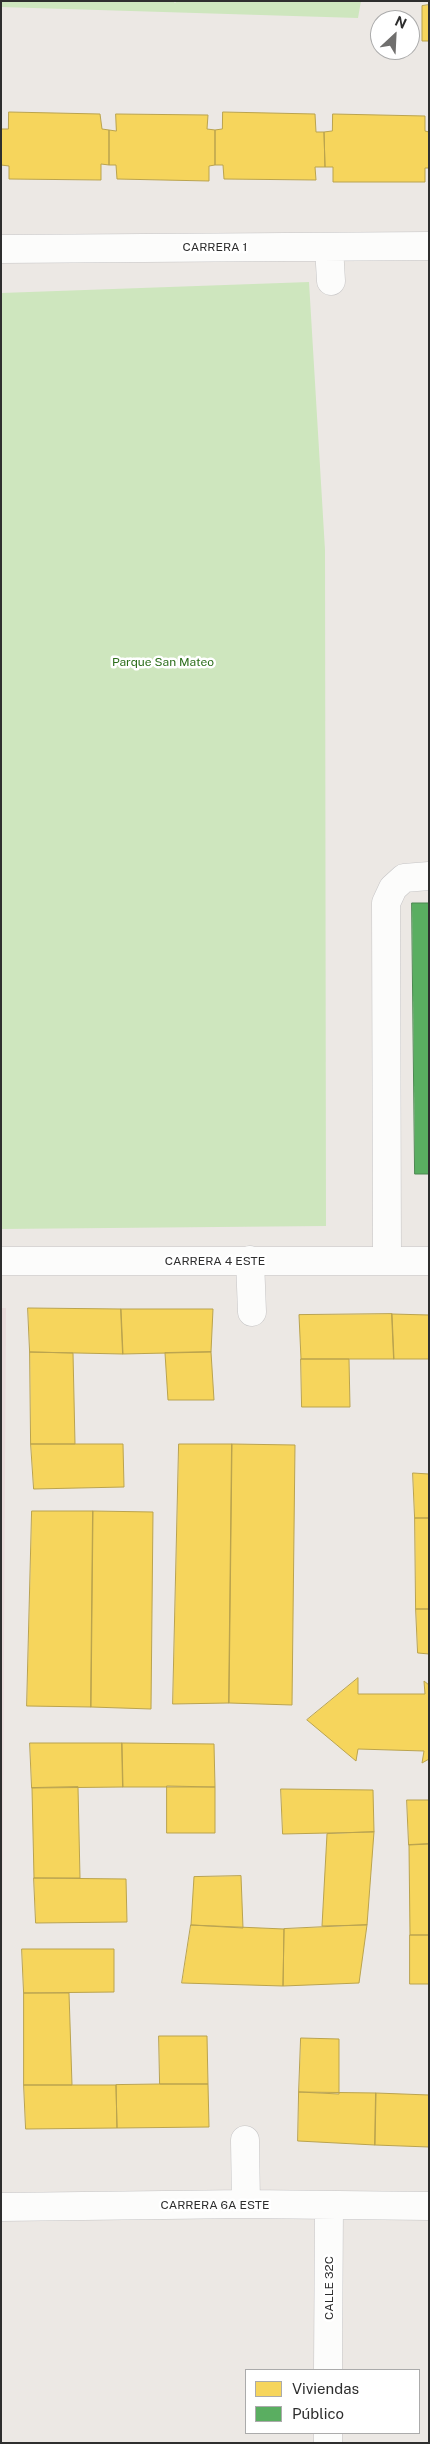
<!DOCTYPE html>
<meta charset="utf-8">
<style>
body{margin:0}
#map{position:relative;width:430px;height:2444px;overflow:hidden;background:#ece8e4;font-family:"Public Sans",sans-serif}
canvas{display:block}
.frame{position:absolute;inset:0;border:2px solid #2e2e2e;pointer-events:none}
.legend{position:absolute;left:245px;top:2369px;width:175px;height:65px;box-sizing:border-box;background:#fff;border:1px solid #ababab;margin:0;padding:6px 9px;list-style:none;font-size:15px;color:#2e2e2e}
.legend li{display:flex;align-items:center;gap:10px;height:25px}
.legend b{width:25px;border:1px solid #ababab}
.north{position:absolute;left:370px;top:10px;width:50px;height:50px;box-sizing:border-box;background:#fff;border:1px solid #ababab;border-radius:50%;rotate:25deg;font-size:14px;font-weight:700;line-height:20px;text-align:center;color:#2e2e2e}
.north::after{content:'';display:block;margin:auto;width:18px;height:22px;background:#706f6e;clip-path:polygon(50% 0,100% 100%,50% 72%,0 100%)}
</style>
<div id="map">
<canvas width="430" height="2444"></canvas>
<div class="frame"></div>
<ul class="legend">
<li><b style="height:14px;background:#f6d55c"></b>Viviendas</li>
<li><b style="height:14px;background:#5aae61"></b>Público</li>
</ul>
<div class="north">N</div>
</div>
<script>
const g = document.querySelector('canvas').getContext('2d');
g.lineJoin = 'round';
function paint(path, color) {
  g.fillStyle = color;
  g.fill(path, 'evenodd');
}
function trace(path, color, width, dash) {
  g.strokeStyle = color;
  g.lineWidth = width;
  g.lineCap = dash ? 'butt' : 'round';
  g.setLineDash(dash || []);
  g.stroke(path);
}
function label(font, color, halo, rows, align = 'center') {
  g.font = font + ' "Public Sans",sans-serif';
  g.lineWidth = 5;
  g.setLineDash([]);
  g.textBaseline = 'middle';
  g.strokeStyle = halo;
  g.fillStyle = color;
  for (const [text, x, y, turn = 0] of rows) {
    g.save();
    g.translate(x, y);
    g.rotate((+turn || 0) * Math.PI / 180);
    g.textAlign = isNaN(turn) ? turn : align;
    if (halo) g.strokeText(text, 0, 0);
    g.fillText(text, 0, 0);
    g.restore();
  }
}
const medical = new Path2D(`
 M 1,1308 L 6,1308 L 1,2165 Z`);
const green = new Path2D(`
 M 1,1 L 173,1 L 175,3 L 177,1 L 361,1 L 358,18 L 1,7 Z
 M 309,282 L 325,550 L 326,1226 L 1,1229 L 1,293 Z`);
const homes = new Path2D(`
 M 429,5 L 429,41 L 422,41 L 422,6 Z
 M 9,112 L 100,114 L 102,129 L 109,130 L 109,165 L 101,164 L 101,180 L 9,179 L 9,166 L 1,165 L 1,129 L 8,129 Z
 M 223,112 L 315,114 L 316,132 L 324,132 L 325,167 L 315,167 L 316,180 L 224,179 L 223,165 L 215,165 L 215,130 L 222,129 Z
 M 116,114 L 208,115 L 207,129 L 215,130 L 215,165 L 209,166 L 209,181 L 117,179 L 116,165 L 109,165 L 109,130 L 116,131 Z
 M 333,114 L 425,116 L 425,131 L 429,132 L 429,168 L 425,168 L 425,182 L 333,182 L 333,167 L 325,167 L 324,132 L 332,131 Z
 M 28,1308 L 121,1309 L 123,1354 L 30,1352 Z
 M 121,1309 L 213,1309 L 211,1352 L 123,1354 Z
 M 392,1314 L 429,1315 L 429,1359 L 394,1359 Z
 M 392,1314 L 394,1359 L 301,1359 L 299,1315 Z
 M 30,1352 L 73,1353 L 75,1444 L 31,1444 Z
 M 211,1352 L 214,1400 L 168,1400 L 165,1353 Z
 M 301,1359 L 349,1359 L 350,1407 L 302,1407 Z
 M 31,1444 L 123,1444 L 124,1487 L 34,1489 Z
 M 179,1444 L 232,1444 L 229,1703 L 173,1704 Z
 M 232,1444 L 295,1445 L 292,1705 L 229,1703 Z
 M 413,1473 L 429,1474 L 429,1518 L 415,1518 Z
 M 32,1511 L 93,1511 L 91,1707 L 27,1706 Z
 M 93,1511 L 153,1512 L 151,1709 L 91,1707 Z
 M 415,1518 L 429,1518 L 429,1609 L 416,1609 Z
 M 416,1609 L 429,1609 L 429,1654 L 418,1653 Z
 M 358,1678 L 358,1694 L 425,1694 L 424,1681 L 429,1685 L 429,1759 L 422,1763 L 424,1751 L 358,1749 L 356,1761 L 307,1720 Z
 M 30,1743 L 122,1743 L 123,1787 L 32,1788 Z
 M 122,1743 L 214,1744 L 215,1787 L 123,1787 Z
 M 167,1786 L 215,1787 L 215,1833 L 167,1833 Z
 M 78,1787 L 80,1878 L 34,1878 L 32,1788 Z
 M 281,1789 L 373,1790 L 374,1832 L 283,1834 Z
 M 407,1800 L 429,1800 L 429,1844 L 409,1845 Z
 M 374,1832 L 367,1925 L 322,1926 L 327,1834 Z
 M 429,1844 L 429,1935 L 410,1935 L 409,1845 Z
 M 241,1876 L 243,1928 L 191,1925 L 194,1877 Z
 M 34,1878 L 126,1879 L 127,1922 L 36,1923 Z
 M 191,1925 L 284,1929 L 283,1986 L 182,1983 Z
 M 367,1925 L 359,1983 L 283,1986 L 284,1929 Z
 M 410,1935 L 429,1935 L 429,1984 L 410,1984 Z
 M 22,1949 L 114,1949 L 114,1992 L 24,1993 Z
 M 24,1993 L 69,1993 L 72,2085 L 24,2085 Z
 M 159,2036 L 207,2036 L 208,2084 L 160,2084 Z
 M 301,2038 L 339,2039 L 339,2094 L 299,2092 Z
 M 160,2084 L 208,2084 L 209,2127 L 117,2128 L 116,2085 Z
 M 24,2085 L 116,2085 L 117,2128 L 26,2129 Z
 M 299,2092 L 376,2093 L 375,2145 L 298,2141 Z
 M 376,2093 L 429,2095 L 429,2147 L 375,2145 Z`);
const public = new Path2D(`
 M 412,903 L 429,903 L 429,1174 L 415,1174 Z`);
const minor = new Path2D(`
 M 329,247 L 331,281
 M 1,249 L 429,246
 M 250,1260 L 252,1312
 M 1,1261 L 429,1261
 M 387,1261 L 386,903 L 393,888 L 404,878 L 429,876
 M 245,2140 L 246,2204
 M 1,2207 L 246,2204 L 429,2206
 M 328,2370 L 329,2205
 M 328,2443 L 328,2433`);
const streetNames = [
 ["CARRERA 1",215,247],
 ["CARRERA 4 ESTE",215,1261],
 ["CARRERA 6A ESTE",215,2205],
 ["CALLE 32C",329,2288,-90]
];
const parkNames = [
 ["Parque San Mateo",163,662]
];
paint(medical, '#e9dcdb');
paint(green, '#cee6be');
paint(homes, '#f6d55c');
trace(homes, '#baa34e', 1);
paint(public, '#5aae61');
trace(public, '#4d8852', 1);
trace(minor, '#c5c4c5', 29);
trace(minor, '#fcfcfb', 28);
label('12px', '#2e2e2e', '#fff', streetNames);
label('12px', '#2c6e1b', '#fff', parkNames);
</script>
